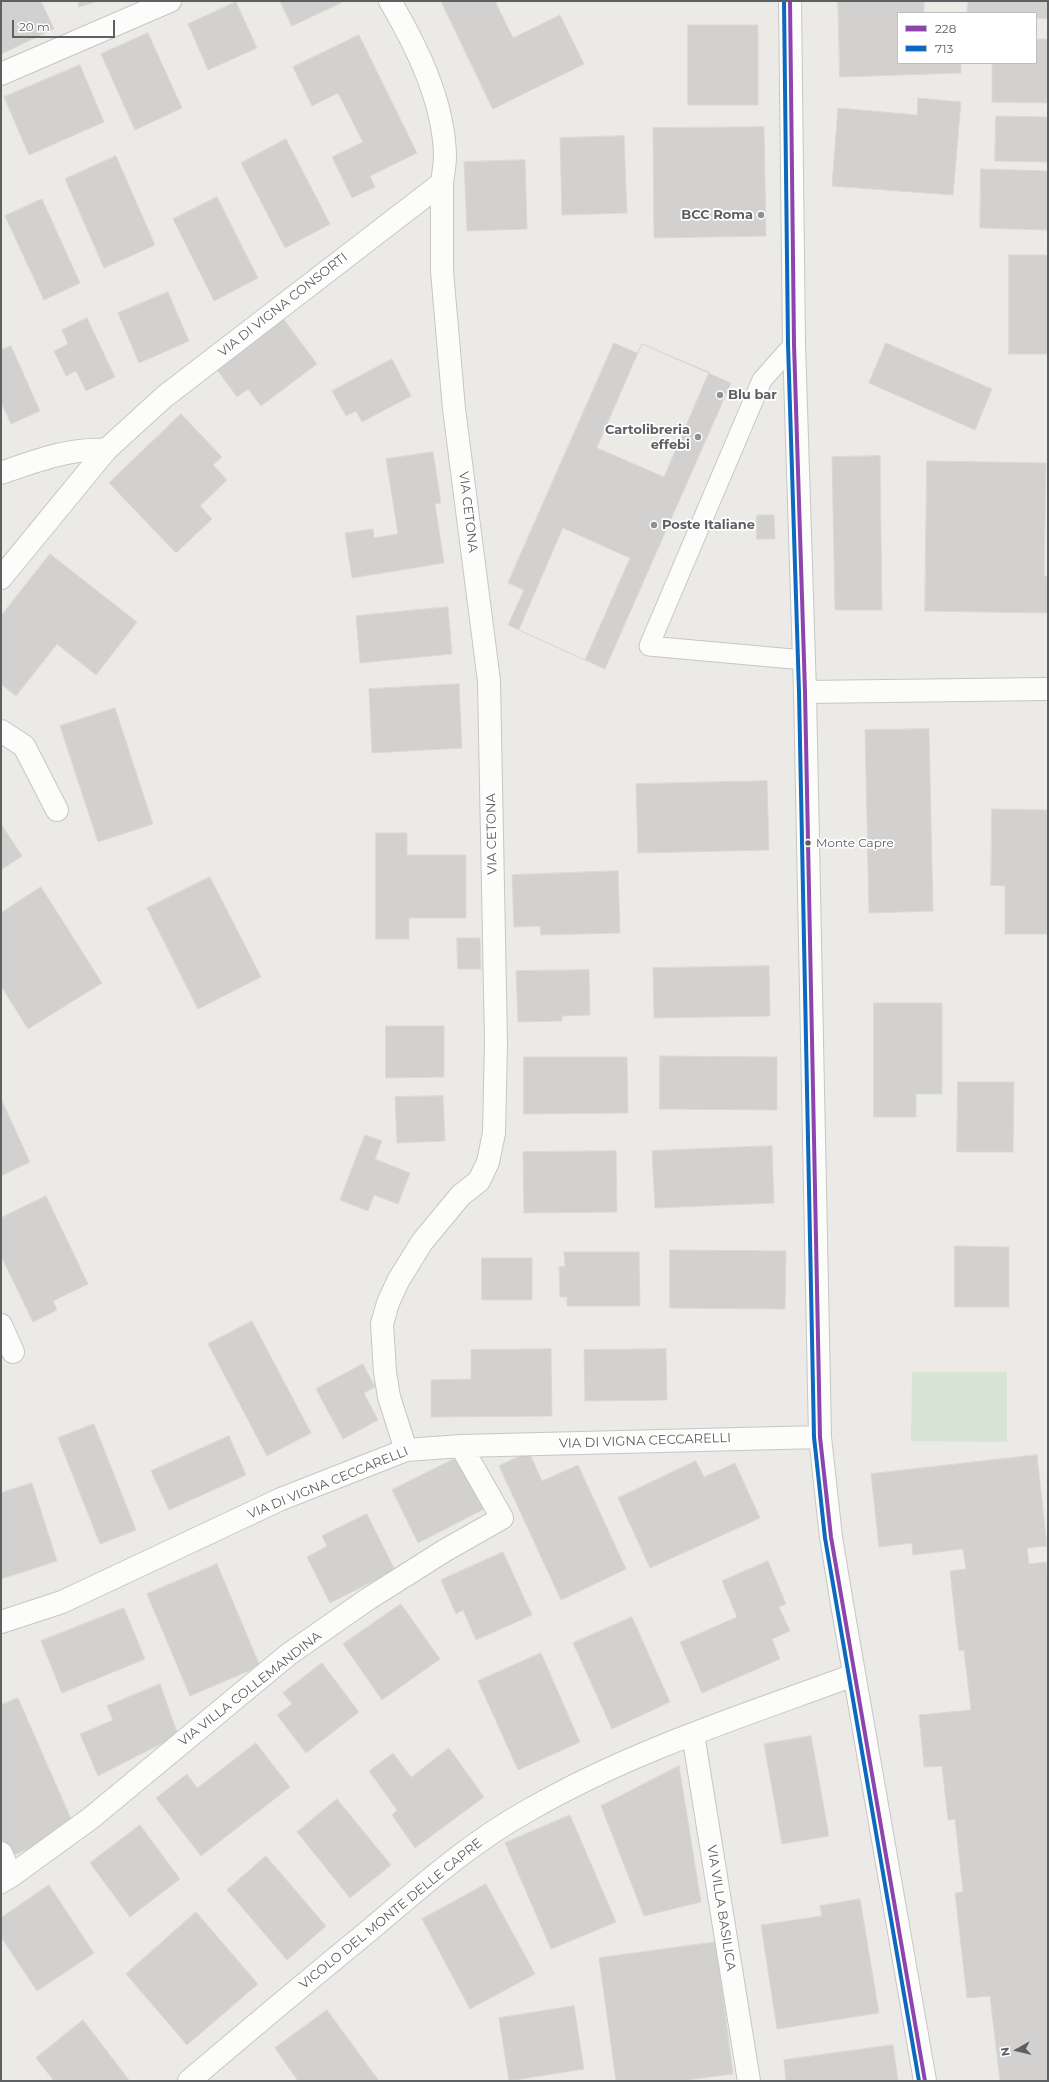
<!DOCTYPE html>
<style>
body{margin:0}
#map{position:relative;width:1049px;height:2082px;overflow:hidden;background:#ebeae7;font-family:Montserrat,sans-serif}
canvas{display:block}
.frame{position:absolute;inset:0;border:2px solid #5d5f63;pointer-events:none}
.legend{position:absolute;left:897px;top:12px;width:140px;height:52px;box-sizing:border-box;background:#fff;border:1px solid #bebfc1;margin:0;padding:5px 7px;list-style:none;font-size:12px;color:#5d5f63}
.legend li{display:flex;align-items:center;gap:8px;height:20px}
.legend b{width:20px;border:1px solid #bebfc1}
.north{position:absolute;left:997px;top:2030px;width:40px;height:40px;-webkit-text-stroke:3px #fff;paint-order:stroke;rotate:262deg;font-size:11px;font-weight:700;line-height:16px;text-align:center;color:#5d5f63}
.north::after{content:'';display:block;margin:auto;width:14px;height:18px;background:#5d5f63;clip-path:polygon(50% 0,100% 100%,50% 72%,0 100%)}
.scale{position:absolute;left:12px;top:20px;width:103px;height:18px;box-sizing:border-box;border:2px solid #5d5f63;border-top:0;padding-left:5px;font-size:12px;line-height:14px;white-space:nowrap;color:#5d5f63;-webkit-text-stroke:3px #fff;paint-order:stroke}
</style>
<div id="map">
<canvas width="1049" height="2082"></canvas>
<div class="frame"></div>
<ul class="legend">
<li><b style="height:5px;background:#8e44ad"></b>228</li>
<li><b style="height:5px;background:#0c69bf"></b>713</li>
</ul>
<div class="north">N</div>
<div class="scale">20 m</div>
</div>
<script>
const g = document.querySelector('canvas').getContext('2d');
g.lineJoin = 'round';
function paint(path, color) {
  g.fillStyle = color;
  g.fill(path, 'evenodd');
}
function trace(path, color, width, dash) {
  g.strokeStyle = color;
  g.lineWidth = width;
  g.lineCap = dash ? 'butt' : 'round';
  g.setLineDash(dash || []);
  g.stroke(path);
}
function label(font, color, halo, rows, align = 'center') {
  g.font = font + ' Montserrat,sans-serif';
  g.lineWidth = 3.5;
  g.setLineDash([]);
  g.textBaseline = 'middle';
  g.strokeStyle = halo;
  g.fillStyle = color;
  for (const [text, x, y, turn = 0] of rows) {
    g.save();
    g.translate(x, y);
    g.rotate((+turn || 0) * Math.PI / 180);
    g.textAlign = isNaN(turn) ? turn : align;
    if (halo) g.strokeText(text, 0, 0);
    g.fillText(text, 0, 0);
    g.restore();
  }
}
const green = new Path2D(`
 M 912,1372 L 1007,1372 L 1007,1442 L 911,1441 Z`);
const building = new Path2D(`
 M 1,1 L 41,1 L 54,29 L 1,54 Z
 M 78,1 L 99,1 L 79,7 Z
 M 280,1 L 345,1 L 292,26 Z
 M 441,1 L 495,1 L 513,38 L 560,15 L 584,64 L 493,109 Z
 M 838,1 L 924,1 L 924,13 L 898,13 L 898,63 L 961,63 L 961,73 L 840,77 Z
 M 968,1 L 1048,1 L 1048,19 L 1036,18 L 1036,13 L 967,13 Z
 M 236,2 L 257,48 L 208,70 L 188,24 Z
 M 688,25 L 758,25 L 758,105 L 688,105 Z
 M 148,33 L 182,108 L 135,130 L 101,54 Z
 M 359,35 L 417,153 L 370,176 L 375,187 L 352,198 L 332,157 L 363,142 L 338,93 L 312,106 L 293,67 Z
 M 1036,39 L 1048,39 L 1048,103 L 992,102 L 992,63 L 1036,63 Z
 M 80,65 L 104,122 L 29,155 L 4,97 Z
 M 918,98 L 961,102 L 953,195 L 832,186 L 838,108 L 917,115 Z
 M 996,116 L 1048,117 L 1048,162 L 995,161 Z
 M 764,127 L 766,236 L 654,238 L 653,128 Z
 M 624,136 L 627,213 L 562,215 L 560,138 Z
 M 286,139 L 330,224 L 285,248 L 241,163 Z
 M 116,156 L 155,245 L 104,268 L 65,179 Z
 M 525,160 L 527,229 L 467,231 L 464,162 Z
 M 981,169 L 1048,171 L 1048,230 L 980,228 Z
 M 217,197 L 258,278 L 214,301 L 173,219 Z
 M 42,199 L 80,283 L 44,300 L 5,216 Z
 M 1009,255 L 1048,255 L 1048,354 L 1009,354 Z
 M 168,292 L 189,341 L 139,363 L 118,313 Z
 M 282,317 L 317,364 L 261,406 L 248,389 L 237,397 L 215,367 Z
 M 87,318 L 115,377 L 86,391 L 76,371 L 66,376 L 54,351 L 68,344 L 62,330 Z
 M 614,343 L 637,353 L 642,344 L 731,383 L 605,669 L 508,625 L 524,590 L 508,583 Z
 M 886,343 L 992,389 L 975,430 L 869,383 Z
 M 642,344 L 709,372 L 664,477 L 597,448 Z
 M 11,346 L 40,411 L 11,424 L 1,402 L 1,350 Z
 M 392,359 L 411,396 L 362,422 L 356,411 L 346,416 L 332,391 Z
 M 181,414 L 222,457 L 213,465 L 227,480 L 200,506 L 212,519 L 176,553 L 109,483 Z
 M 433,452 L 441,503 L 435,504 L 444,563 L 352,578 L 345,533 L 373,529 L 374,538 L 398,534 L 386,459 Z
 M 880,456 L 882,610 L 835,610 L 832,457 Z
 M 927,461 L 1046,463 L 1044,576 L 1048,576 L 1048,613 L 925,611 Z
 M 757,515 L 774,515 L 775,539 L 757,539 Z
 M 563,528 L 630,558 L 585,660 L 519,630 Z
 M 50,554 L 137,622 L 96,675 L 57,644 L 16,696 L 1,684 L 1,616 Z
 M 448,607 L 452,654 L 360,663 L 356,616 Z
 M 459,684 L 462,748 L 372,753 L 369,689 Z
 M 115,708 L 153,824 L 98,842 L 60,726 Z
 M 929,729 L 933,911 L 869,913 L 865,730 Z
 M 767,781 L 769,850 L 638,853 L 636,784 Z
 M 992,809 L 1048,810 L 1048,934 L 1005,934 L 1005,886 L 991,885 Z
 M 1,824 L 22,856 L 1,870 Z
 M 376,833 L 407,833 L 407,855 L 466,855 L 466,918 L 409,918 L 409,939 L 376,939 Z
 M 618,871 L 620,933 L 541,935 L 540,926 L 514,927 L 512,875 Z
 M 210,877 L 261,977 L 198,1009 L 147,908 Z
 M 41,887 L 102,983 L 28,1029 L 1,986 L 1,913 Z
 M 457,938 L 480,938 L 481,969 L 458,969 Z
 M 769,966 L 770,1016 L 654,1018 L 653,968 Z
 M 589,970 L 590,1015 L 562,1016 L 562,1021 L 518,1022 L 516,971 Z
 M 874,1003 L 942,1003 L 942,1094 L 916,1094 L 916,1117 L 874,1117 Z
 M 386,1026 L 444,1026 L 444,1077 L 386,1078 Z
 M 660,1056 L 777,1057 L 777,1110 L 660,1109 Z
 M 524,1057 L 627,1057 L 628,1113 L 524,1114 Z
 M 958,1082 L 1014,1082 L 1013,1152 L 957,1152 Z
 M 443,1096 L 445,1141 L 397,1143 L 395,1097 Z
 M 1,1099 L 30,1162 L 1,1176 Z
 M 365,1135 L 382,1141 L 375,1159 L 410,1173 L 398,1204 L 374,1195 L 368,1211 L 340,1200 Z
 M 772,1146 L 774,1203 L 655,1208 L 652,1151 Z
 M 616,1151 L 617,1212 L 524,1213 L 523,1152 Z
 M 46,1196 L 88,1284 L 53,1301 L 57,1310 L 33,1322 L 1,1256 L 1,1218 Z
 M 955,1246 L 1009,1247 L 1009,1307 L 955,1307 Z
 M 670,1250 L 786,1251 L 785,1309 L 670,1308 Z
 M 564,1252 L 639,1252 L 640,1306 L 567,1306 L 567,1297 L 560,1297 L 559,1267 L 565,1266 Z
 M 482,1258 L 532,1258 L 532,1300 L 482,1300 Z
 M 252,1321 L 311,1433 L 267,1456 L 208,1344 Z
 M 551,1349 L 552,1416 L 431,1417 L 431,1380 L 471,1379 L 471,1350 Z
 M 666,1349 L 667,1400 L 585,1401 L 584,1350 Z
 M 363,1364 L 375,1387 L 364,1393 L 378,1420 L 343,1439 L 316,1389 Z
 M 94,1424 L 136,1530 L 100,1544 L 58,1438 Z
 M 229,1436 L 246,1475 L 169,1510 L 151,1471 Z
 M 529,1452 L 542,1481 L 578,1465 L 626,1569 L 561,1600 L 499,1466 Z
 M 1037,1455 L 1047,1546 L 1027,1548 L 1029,1564 L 1046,1562 L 1048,1582 L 1048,2081 L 1000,2081 L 990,1996 L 967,1998 L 955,1893 L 963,1892 L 955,1819 L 948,1820 L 942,1766 L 924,1767 L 919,1715 L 971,1710 L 964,1650 L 959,1651 L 950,1571 L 966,1569 L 963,1549 L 913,1555 L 912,1543 L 879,1547 L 871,1474 Z
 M 458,1457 L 484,1509 L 418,1543 L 392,1490 Z
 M 696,1461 L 704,1477 L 735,1463 L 760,1518 L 650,1568 L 618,1498 Z
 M 32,1483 L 57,1561 L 1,1579 L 1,1493 Z
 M 367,1514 L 395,1570 L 330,1603 L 307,1557 L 327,1546 L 322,1536 Z
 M 503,1552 L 532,1615 L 476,1640 L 463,1610 L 456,1614 L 441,1580 Z
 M 768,1561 L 786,1604 L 779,1607 L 790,1631 L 772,1639 L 780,1659 L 702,1693 L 680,1642 L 737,1617 L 722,1581 Z
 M 217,1564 L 260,1666 L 190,1696 L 147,1594 Z
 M 401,1604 L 440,1659 L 382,1700 L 343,1644 Z
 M 124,1608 L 145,1659 L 62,1693 L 41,1641 Z
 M 632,1617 L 670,1702 L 612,1729 L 573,1643 Z
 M 541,1653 L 580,1742 L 518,1770 L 478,1681 Z
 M 322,1663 L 359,1712 L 306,1753 L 277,1715 L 292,1704 L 283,1693 Z
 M 160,1684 L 178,1735 L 98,1776 L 80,1734 L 113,1720 L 107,1706 Z
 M 18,1698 L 75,1828 L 10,1857 L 1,1837 L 1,1705 Z
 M 811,1736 L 829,1836 L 782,1844 L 764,1744 Z
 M 256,1743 L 290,1787 L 201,1856 L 156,1798 L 187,1774 L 197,1788 Z
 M 449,1748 L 484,1797 L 415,1848 L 392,1815 L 397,1810 L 369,1771 L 393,1753 L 411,1777 Z
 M 679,1766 L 701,1902 L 644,1916 L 601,1806 Z
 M 337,1799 L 391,1865 L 350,1898 L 297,1832 Z
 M 570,1815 L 616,1922 L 551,1949 L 505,1843 Z
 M 140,1825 L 180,1879 L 130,1917 L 90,1863 Z
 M 266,1856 L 326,1926 L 287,1960 L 227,1890 Z
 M 486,1884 L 535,1974 L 470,2009 L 422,1919 Z
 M 49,1885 L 94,1953 L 37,1991 L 1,1937 L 1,1918 Z
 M 860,1899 L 879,2013 L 777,2029 L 761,1925 L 822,1916 L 820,1906 Z
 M 196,1912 L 258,1984 L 187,2045 L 126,1974 Z
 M 716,1942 L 733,2074 L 680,2081 L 616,2081 L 599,1958 Z
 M 574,2006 L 584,2069 L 509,2081 L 499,2018 Z
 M 327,2010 L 379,2081 L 298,2081 L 275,2048 Z
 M 83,2020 L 129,2080 L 128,2081 L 54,2081 L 36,2058 Z
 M 893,2045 L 898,2081 L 786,2081 L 784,2060 Z`);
const lane = new Path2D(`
 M 794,344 L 762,380 L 649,646 L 804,660`);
const street = new Path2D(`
 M 790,1 L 794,344 L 805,692 L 820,1437 L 831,1537 L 842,1604 L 925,2081
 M 1,74 L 170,1
 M 1,473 C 35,461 69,448 106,450
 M 1,578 L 106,450 L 164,397 L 442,183 C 443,174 445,165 445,156 C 444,102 417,47 390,1
 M 805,692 L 1048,689
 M 1,731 L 24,746 L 57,810
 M 1,1325 L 13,1352
 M 406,1450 L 389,1397 L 385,1372 L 382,1324 L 388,1303 L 398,1281 L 422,1242 L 461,1195 L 479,1181 L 488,1162 L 494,1133 L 496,1043 L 489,681 L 454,409 L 442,271 L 442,183
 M 1,1622 L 62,1602 L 281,1499 L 406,1450 L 461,1446 L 820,1437
 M 693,1734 L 749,2081
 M 1,1853 L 11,1876
 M 1,1882 L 11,1876 L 91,1818 L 289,1654 L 368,1599 L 444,1551 L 502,1518 L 461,1446
 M 189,2081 C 249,2030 310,1979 371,1929 C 422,1886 471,1842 529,1810 C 631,1751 745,1715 854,1675`);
const bus1 = new Path2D(`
 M 790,1 L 794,344 L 805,692 L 820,1437 L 831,1537 L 925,2081`);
const bus2 = new Path2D(`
 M 784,1 L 788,344 L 799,692 L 814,1437 L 825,1538 L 919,2081`);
const markers = [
 [761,215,4,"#8f9091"],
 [720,395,4,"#8f9091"],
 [698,437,4,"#8f9091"],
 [654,525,4,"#8f9091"],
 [808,843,3.5,"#5d5f63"]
];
const busNames = [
 ["Monte Capre",816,843]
];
const poiNames = [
 ["BCC Roma",753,215],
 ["Blu bar",728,395,"left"],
 ["Cartolibreria",690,430],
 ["effebi",690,445],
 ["Poste Italiane",662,525,"left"]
];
const streetNames = [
 ["VIA DI VIGNA CONSORTI",283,305,-38],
 ["VIA CETONA",468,512,83],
 ["VIA CETONA",492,834,-91],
 ["VIA DI VIGNA CECCARELLI",645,1441,-2],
 ["VIA DI VIGNA CECCARELLI",328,1483,-22],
 ["VIA VILLA COLLEMANDINA",250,1689,-38],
 ["VIA VILLA BASILICA",721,1908,81],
 ["VICOLO DEL MONTE DELLE CAPRE",391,1914,-39]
];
paint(green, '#d6e5d4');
paint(building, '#d2d1cf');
trace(building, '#dad9d6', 1);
trace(lane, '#c6c6c6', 21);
trace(street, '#c6c6c6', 24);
trace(lane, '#fcfcfb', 19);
trace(street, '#fcfcfb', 22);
trace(bus1, '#8e44ad', 4);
trace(bus2, '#0c69bf', 4);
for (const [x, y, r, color] of markers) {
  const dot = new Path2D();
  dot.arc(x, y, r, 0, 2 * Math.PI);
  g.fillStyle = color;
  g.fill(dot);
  trace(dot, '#fff', 1.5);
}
label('12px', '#5d5f63', '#fff', busNames, 'left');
label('bold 13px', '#5d5f63', '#fff', poiNames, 'right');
label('13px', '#5d5f63', '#fff', streetNames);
</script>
